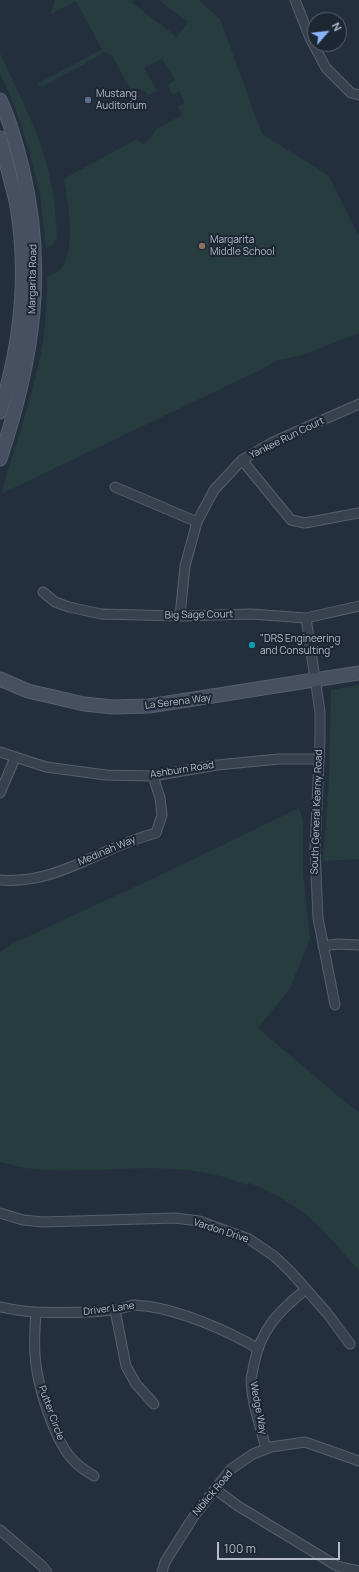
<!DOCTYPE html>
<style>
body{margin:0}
#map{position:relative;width:359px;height:1572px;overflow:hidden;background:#242f3e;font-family:Manrope,sans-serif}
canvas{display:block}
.north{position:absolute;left:307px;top:12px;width:40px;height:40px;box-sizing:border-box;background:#1d2633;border:1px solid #59626f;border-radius:50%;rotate:62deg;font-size:11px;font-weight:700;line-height:16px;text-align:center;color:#b4bcc9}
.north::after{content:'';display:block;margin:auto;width:14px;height:18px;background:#8ab4f8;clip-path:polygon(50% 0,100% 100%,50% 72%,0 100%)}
.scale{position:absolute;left:217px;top:1542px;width:123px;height:18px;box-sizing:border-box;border:2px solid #b4bcc9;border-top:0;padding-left:5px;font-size:12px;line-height:14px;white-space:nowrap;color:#b4bcc9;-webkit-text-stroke:3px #1d2633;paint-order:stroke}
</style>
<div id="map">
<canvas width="359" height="1572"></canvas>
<div class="north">N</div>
<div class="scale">100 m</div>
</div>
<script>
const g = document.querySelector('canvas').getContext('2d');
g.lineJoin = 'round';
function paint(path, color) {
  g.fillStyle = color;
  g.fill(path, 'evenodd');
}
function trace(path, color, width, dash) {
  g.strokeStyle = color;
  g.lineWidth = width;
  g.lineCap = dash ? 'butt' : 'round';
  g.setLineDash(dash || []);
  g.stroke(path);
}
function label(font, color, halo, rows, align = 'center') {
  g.font = font + ' Manrope,sans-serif';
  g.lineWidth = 4;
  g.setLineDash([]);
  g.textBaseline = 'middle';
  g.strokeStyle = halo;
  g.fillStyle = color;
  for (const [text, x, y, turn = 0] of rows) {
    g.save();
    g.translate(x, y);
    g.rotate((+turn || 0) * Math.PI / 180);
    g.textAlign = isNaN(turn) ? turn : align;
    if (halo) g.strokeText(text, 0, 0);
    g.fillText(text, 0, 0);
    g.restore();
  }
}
const green = new Path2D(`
 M 55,0 L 133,0 L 131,2 L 177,37 L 188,22 L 158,0 L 199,0 L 220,19 L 262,134 L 328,175 L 359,236 L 359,333 L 303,355 L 278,360 L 262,369 L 1,494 C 13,453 27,413 37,371 C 45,341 47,308 47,277 C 53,275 58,272 62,267 C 76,248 68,202 64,181 L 67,177 L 137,139 L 143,145 L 154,133 L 156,129 L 182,115 L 178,106 L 185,103 L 179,91 L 173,95 L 168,85 L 175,80 L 162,59 L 144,68 L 157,91 L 148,95 C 144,89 137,87 130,89 L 112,55 L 103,52 L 102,54 L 42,87 L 39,86 L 37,84 L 102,49 L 76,1 L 51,14 Z
 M 0,53 C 18,93 44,140 51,184 C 55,202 56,220 57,238 L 54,244 L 46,248 L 40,194 L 28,146 L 16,110 L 0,73 Z
 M 359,685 L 359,859 L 323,861 L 329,779 L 331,690 Z
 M 299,808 L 303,822 L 303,875 L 310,939 L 289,990 L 258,1028 L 345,1102 L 359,1112 L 359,1271 C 342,1251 325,1230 304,1213 C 288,1201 268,1191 250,1183 L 246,1185 C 176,1155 106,1176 33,1169 C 22,1168 11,1164 0,1162 L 0,952 L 12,944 L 171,870 Z`);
const street = new Path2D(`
 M 295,0 L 310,38 L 326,68 L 351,93 L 359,95
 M 242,460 L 291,520 L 305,523 L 359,513
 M 115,487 L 197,522
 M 43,592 L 55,602 L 69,607 L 101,614 L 180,616 L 251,614 L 306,618 L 359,606
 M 180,616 L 185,566 L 197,522 L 214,490 L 242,460 L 273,442 L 359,404
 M 306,618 L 320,712 L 320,740 L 315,848 L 318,918 L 335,1005
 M 0,752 L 46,767 L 106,775 L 153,776 L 217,765 L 279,759 L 318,759
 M 0,793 L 15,758
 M 0,880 C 59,885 102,846 156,833 L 162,815 L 160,798 L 153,776
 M 323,946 L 338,944 L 359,945
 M 0,1213 L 23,1220 L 43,1222 L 175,1218 L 199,1221 L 249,1239 L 274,1256 L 290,1271 L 327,1313 L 350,1344
 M 0,1307 C 12,1309 24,1312 36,1312 C 62,1313 87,1313 113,1310 C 120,1310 127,1306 134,1305 C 137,1305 142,1306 146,1306 C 182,1311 226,1330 257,1348
 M 115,1310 L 126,1366 L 136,1384 L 154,1404
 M 36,1312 C 35,1326 34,1341 35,1355 C 37,1385 54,1443 76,1463 C 81,1468 88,1472 94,1476
 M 266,1449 C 261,1428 251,1401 251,1379 C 252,1375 253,1369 254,1364 C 261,1329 278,1312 305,1290
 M 215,1489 L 238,1506 L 337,1566 L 359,1571
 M 0,1530 L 42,1566 L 47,1572
 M 162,1572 L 165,1562 L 194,1516 L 231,1469 L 253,1454 L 271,1447 L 305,1442 L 359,1461`);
const secondary = new Path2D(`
 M 0,100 C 10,121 16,144 22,167 C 47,270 33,360 0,459
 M 0,138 C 5,159 11,180 16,201 C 29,271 21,344 0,412
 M 0,679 L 28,691 L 84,704 L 113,707 L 149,706 L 359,673`);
const markers = [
 [88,100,4,"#5c6f8a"],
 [202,246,4,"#8d6e63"],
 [252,645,4,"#0f9aa8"]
];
const poiNames = [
 ["Mustang",96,94],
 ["Auditorium",96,106],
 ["Margarita",210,240],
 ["Middle School",210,252],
 ["\"DRS Engineering",260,639],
 ["and Consulting\"",260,651]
];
const streetNames = [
 ["Margarita Road",33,279,-89],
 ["Yankee Run Court",287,438,-26],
 ["Big Sage Court",199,615,-1],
 ["La Serena Way",178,702,-7],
 ["Ashburn Road",182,770,-9],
 ["South General Kearny Road",317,812,-88],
 ["Medinah Way",107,851,-23],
 ["Vardon Drive",221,1231,18],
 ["Driver Lane",109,1309,-7],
 ["Wedge Way",258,1408,79],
 ["Putter Circle",51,1413,70],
 ["Niblick Road",213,1493,-50]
];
paint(green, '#263c3f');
trace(street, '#565f6c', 11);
trace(secondary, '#565f6c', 15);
trace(street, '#38414e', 9);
trace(secondary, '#465061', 13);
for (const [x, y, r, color] of markers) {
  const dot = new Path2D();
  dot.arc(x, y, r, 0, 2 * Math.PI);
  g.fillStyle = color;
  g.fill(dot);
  trace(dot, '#1d2633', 1.5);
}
label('10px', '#b4bcc9', '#1d2633', poiNames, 'left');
label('10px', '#b4bcc9', '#1d2633', streetNames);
</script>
